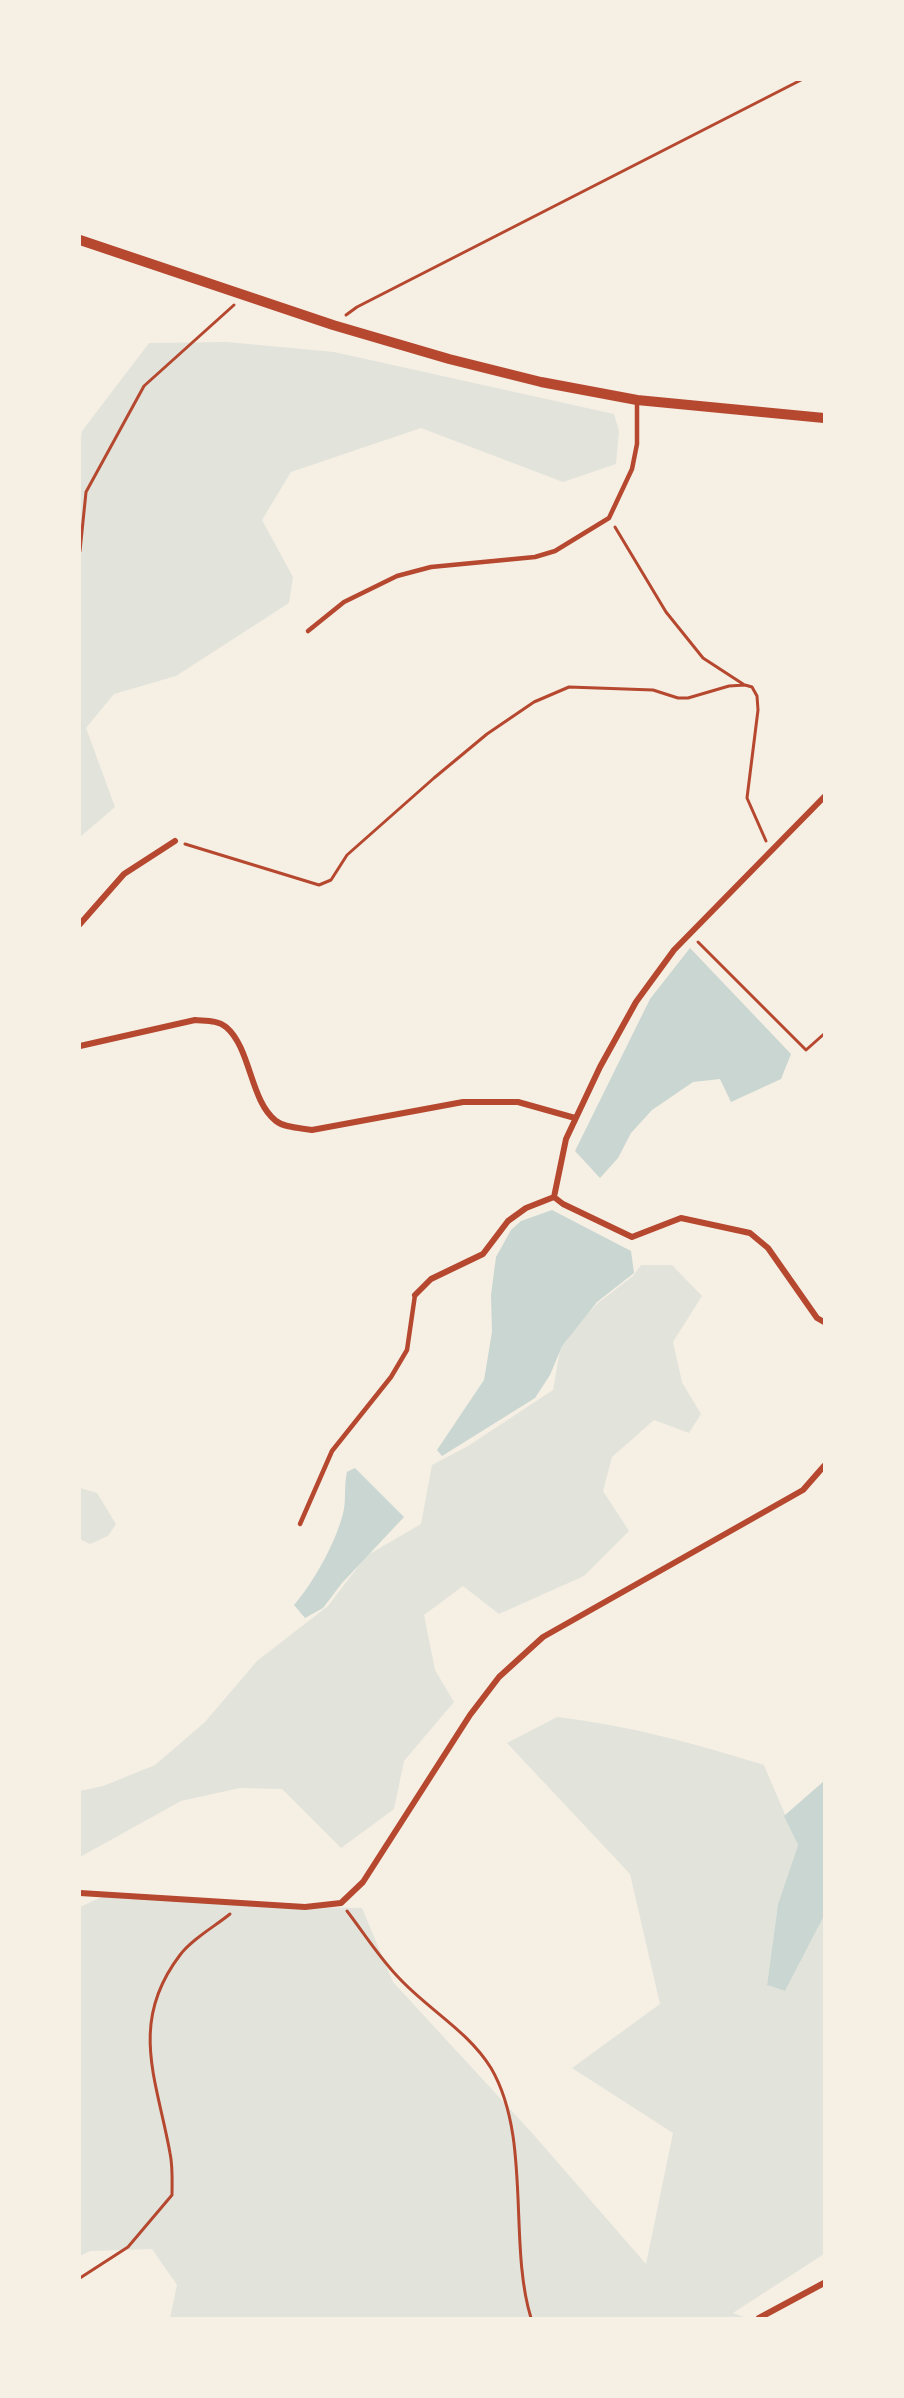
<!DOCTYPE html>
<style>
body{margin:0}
#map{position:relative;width:904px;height:2398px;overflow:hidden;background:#f6efe4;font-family:"Fira Sans Condensed",sans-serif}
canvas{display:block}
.frame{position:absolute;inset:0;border:81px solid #f6efe4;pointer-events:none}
</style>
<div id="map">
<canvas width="904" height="2398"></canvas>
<div class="frame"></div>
</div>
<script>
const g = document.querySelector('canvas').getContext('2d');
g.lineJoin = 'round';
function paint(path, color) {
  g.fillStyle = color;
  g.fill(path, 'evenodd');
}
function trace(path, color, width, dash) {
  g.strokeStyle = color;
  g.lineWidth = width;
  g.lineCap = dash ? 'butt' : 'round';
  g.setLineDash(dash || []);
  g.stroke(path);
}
const green = new Path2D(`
 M 227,342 L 334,352 L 614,414 L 619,431 L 616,464 L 563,482 L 421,428 L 291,472 L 262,520 L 293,577 L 289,603 L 176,676 L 114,694 L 86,728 L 115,807 L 80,837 L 80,445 L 82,431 L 149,343 Z
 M 641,1265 L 672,1265 L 702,1296 L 673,1342 L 682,1382 L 701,1414 L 689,1433 L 654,1420 L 612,1457 L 603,1491 L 629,1531 L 584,1576 L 499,1614 L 463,1586 L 424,1615 L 435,1670 L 454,1702 L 404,1761 L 394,1809 L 341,1848 L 282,1789 L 240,1788 L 181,1801 L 80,1857 L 80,1791 L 103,1786 L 155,1765 L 205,1722 L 257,1661 L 328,1606 L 366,1556 L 421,1524 L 432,1465 L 468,1446 L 553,1390 L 562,1339 L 598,1303 L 633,1276 Z
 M 80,1488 L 97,1493 L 116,1524 L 108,1536 L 90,1544 L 80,1539 Z
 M 557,1717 C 631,1726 693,1743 764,1765 L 798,1845 L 778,1904 L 767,1985 L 785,1991 L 824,1916 L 824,2254 L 733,2313 L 747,2318 L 170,2318 L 177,2285 L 152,2249 L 90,2251 L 80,2256 L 80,1907 L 106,1895 L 305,1907 L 362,1908 L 393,1982 L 533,2134 L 646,2264 L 673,2133 L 572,2068 L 660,2004 L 630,1874 L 507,1743 Z`);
const water = new Path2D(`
 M 690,948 L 791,1054 L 781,1079 L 731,1102 L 720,1079 L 693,1082 L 652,1110 L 631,1133 L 618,1158 L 600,1178 L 575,1151 L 650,999 Z
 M 552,1210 L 631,1251 L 634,1273 L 597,1302 L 562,1346 L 550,1375 L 535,1398 L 442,1456 L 437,1450 L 484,1380 L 492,1332 L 491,1295 L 496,1257 L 511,1230 L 521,1221 Z
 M 355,1468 L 404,1517 L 342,1583 L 323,1608 L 305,1618 L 294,1605 C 314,1582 338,1539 344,1509 C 346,1497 344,1485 347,1472 Z
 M 824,1781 L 824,1916 L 785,1991 L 767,1985 L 778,1904 L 798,1845 L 784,1816 Z`);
const path = new Path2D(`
 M 346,315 L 357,307 L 801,80
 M 615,527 L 666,612 L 703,658 L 743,684
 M 80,551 L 86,492 L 144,386 L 234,305
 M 185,844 L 319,885 L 331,880 L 347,855 L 434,778 L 487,734 L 534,702 L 569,687 L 653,690 L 678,698 L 688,698 L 729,686 L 745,685 L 752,687 L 757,696 L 758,710 L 747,798 L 766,841
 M 698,942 L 806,1050 L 824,1034
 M 347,1911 C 364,1933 380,1959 400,1979 C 429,2010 468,2031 491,2068 C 532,2138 508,2243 531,2318
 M 80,2278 L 128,2247 L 172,2195 C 172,2181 173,2167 170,2153 C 157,2080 128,2023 180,1955 C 192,1939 214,1927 230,1914`);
const service = new Path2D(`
 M 308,631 L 344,602 L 397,576 L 431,567 L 535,557 L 555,551 L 609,518 L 632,469 L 637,444 L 637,400
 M 300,1524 L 332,1451 L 391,1377 L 407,1350 L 415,1295`);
const minor = new Path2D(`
 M 80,924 L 124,874 L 175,841
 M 80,1046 L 195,1020 C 205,1021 218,1020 226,1027 C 251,1048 250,1101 276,1121 C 285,1128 301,1128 312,1130 L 463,1102 L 518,1102 L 575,1118
 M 554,1197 L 566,1139 L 600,1067 L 636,1002 L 674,950 L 824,797
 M 554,1197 L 563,1204 L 632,1237 L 681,1218 L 750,1233 L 768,1248 L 817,1318 L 824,1322
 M 415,1295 L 431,1279 L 483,1254 L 508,1221 L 526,1208 L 554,1197
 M 80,1893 L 305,1907 L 341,1903 L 363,1882 L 470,1715 L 499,1677 L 543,1637 L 803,1490 L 824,1466
 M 759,2318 L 824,2283`);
const tertiary = new Path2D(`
 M 80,240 L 333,325 L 449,359 L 541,382 L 637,400 L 824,418`);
paint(green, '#e2e4dc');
paint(water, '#c9d6d2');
trace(path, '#b5482f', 3);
trace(service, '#b5482f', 4.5);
trace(minor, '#b5482f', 6);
trace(tertiary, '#b5482f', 10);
</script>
